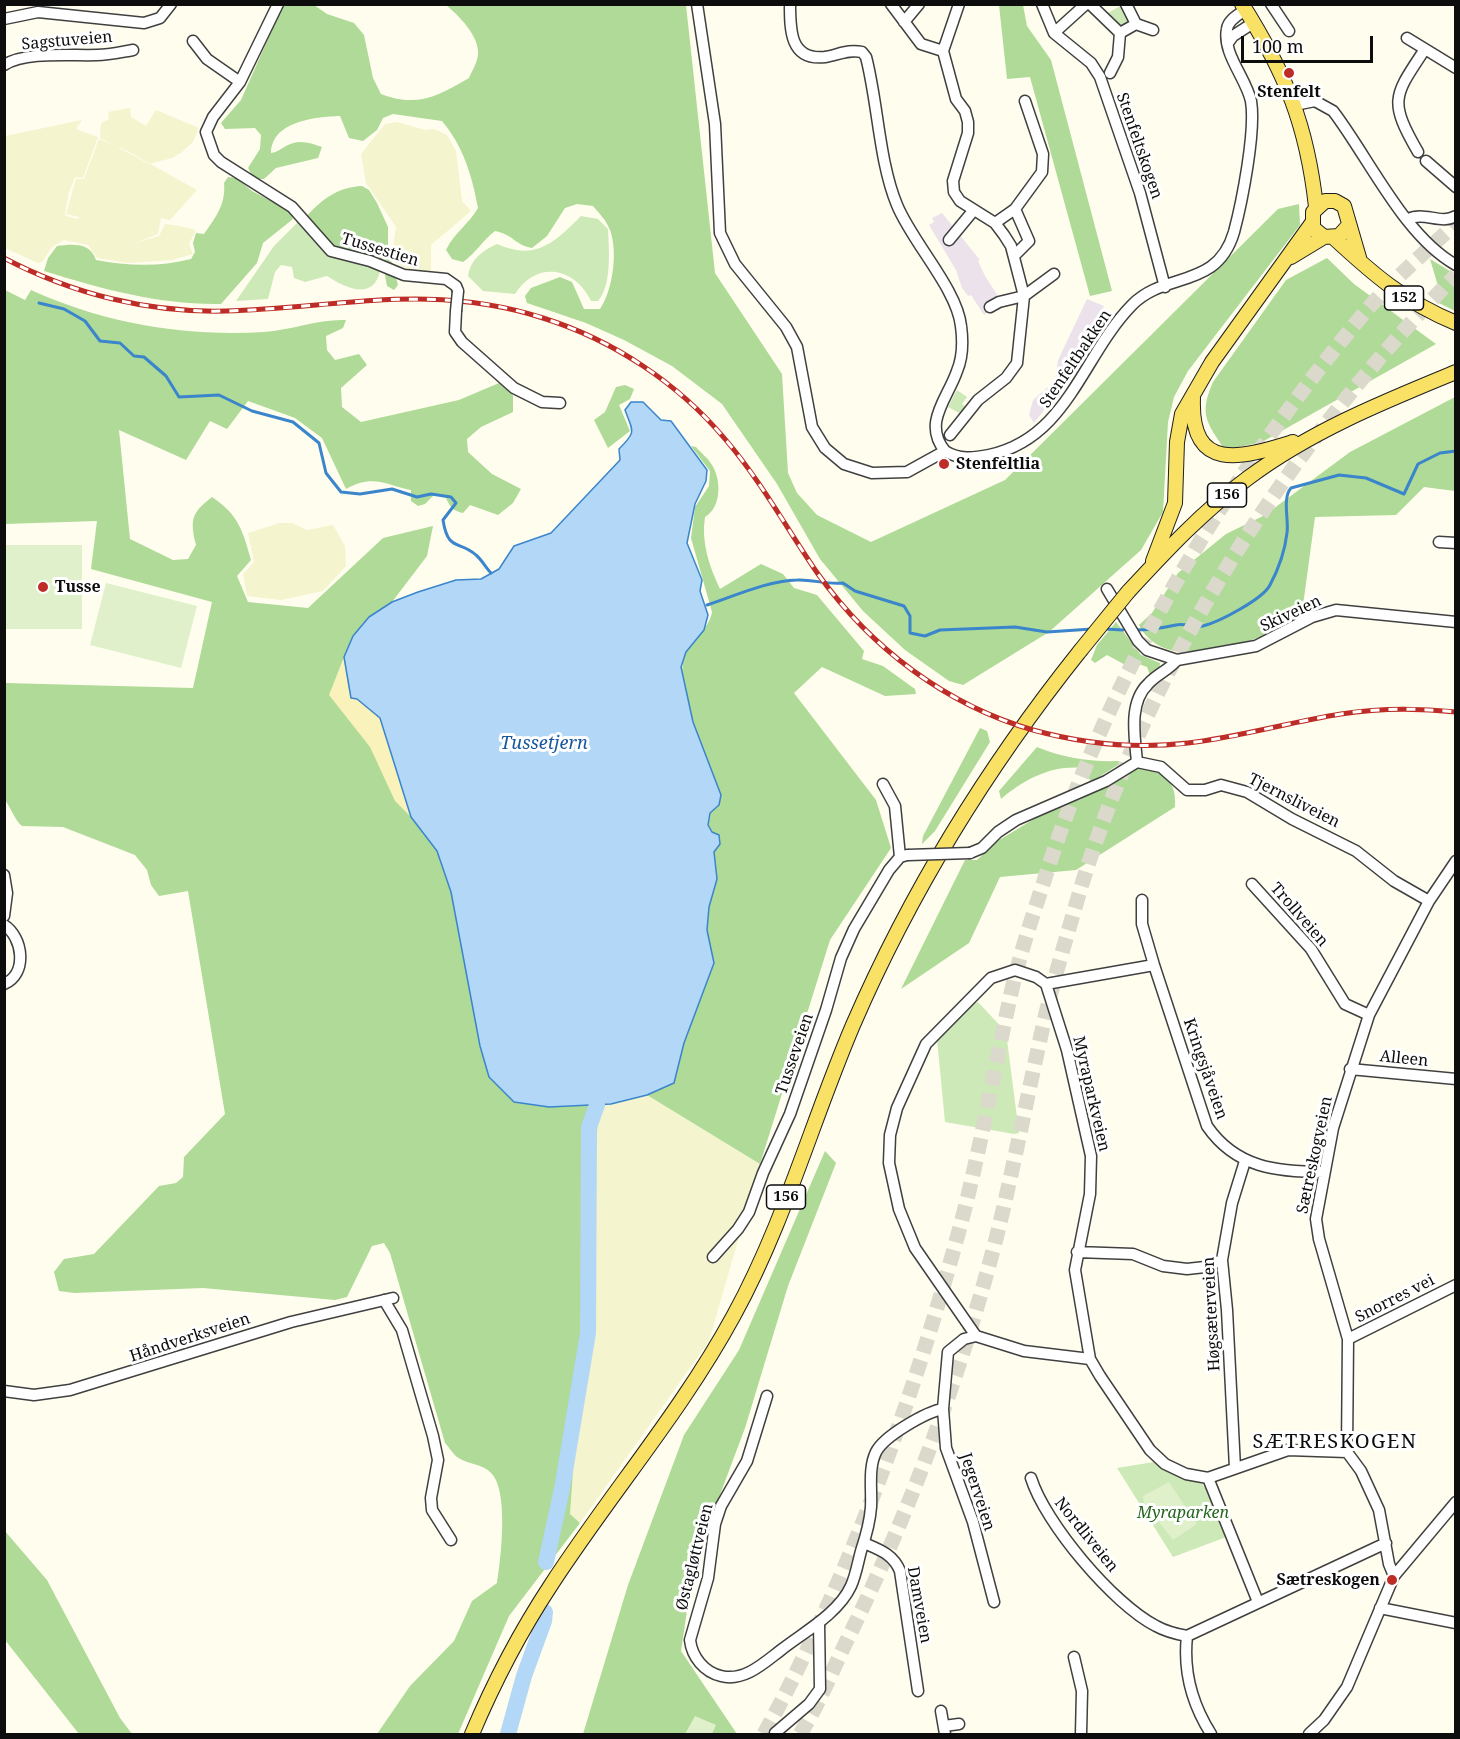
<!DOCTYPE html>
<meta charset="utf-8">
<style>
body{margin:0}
#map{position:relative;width:1460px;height:1739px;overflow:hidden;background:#fffdee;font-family:"Noto Serif",serif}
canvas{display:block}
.frame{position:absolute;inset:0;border:6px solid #0d0d0d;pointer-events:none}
.scale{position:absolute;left:1241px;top:36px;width:132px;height:27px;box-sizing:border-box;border:3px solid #0d0d0d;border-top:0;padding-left:8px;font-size:18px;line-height:21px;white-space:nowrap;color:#0d0d0d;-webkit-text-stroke:4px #fff;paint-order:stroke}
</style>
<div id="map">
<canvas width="1460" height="1739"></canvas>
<div class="frame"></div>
<div class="scale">100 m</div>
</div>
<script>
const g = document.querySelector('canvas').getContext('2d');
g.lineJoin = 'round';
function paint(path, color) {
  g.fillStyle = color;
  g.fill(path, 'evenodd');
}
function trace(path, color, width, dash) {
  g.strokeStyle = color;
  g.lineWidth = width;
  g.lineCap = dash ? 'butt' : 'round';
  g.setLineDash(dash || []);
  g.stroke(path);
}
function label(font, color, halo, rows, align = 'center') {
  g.font = font + ' "Noto Serif",serif';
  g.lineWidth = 6;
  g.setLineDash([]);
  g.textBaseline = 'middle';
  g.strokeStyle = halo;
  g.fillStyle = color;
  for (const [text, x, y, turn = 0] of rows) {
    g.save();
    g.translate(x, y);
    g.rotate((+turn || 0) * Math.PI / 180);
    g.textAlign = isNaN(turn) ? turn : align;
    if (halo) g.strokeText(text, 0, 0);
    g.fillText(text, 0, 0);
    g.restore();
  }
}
const industrial = new Path2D(`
 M 942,213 L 980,260 L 978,261 L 985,276 L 1002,302 L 984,315 L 971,295 L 968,296 L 962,288 L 956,270 L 929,225 L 934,222 L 932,218 Z
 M 1087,299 L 1104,306 L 1070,378 L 1034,423 L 1029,415 L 1033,400 L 1055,381 L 1058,360 Z`);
const farmland = new Path2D(`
 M 130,108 L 131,117 L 146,126 L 156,110 L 199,128 L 193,142 L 182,152 L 172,158 L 149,164 L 100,138 L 101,123 L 109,119 L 108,112 Z
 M 82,120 L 76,129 L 98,137 L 83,178 L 75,177 L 69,192 L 65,213 L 66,216 L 77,219 L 80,217 L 66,214 L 76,179 L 84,179 L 99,139 L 127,151 L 197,190 L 170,220 L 161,218 L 158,234 L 135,243 L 159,236 L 165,224 L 179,226 L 196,230 L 189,244 L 193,254 L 172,260 L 128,263 L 97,258 L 88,245 L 64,240 L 52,247 L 42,262 L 38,263 L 5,248 L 5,136 Z
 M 397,122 L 425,130 L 434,129 L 447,135 L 456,151 L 462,201 L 471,211 L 431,245 L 431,273 L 414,271 L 398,264 L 393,247 L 396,227 L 366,183 L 361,154 L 385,124 Z
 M 280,523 L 292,523 L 307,530 L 333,525 L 345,546 L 346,566 L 323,591 L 281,600 L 247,596 L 243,574 L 254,562 L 248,533 Z
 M 647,1095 L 760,1164 L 709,1341 L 580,1523 L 570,1514 L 599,1105 Z`);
const green = new Path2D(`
 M 1122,5 L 1132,22 L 1121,28 L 1106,14 Z
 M 581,216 L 598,219 L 608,229 C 609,250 612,285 598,301 L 591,301 C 574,266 536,261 515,294 L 483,291 L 468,276 C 471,259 482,251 497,244 C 536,261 554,243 581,216 Z
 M 301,219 L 334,257 L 376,265 L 380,271 C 373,302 344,287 327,276 L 305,282 L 294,278 L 292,267 L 281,265 L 275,272 L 268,299 L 236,301 L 274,246 Z
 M 957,390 L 967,397 L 962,404 L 970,410 L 965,416 L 948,407 Z
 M 978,1002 L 1006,1032 L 1019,1133 L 1014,1134 L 945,1122 L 937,1039 L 969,1006 Z
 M 1154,1462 L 1179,1477 L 1202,1484 L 1211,1495 L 1229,1536 L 1173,1557 L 1117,1468 Z`);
const forest = new Path2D(`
 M 283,5 L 314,5 L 327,14 L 354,23 L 364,35 L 373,78 L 381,94 C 417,108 438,96 469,78 C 472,71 477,63 478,55 C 480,36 458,15 446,5 L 686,5 L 715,273 L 782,374 L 788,473 L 797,493 L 817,515 L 871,542 L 1005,480 L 1278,209 L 1299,204 L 1300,225 L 1188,371 L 1174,397 L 1168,422 L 1163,512 L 1141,550 L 1049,632 L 963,685 L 949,681 L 905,650 L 863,611 L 820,559 L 777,484 L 722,404 L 672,366 L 624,340 L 586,323 L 527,303 L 525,296 L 531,288 L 560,277 L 572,282 L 584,309 L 600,309 C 613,290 618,251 610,230 C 606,220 599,213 593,206 L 577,204 L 565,208 L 547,236 L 532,248 C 515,245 514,235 495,231 C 482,241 476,253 463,262 L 452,259 L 446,250 C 454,233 469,224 478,208 C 472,175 463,146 442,121 L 393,114 L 383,118 L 377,130 L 363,141 L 349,138 L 340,116 C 315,117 272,121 271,153 C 279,152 281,148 288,145 C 299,139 311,143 322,147 L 318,158 L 276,168 L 264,179 L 254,179 L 248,168 L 260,149 L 261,135 L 255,128 L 225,129 L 221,123 L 241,100 Z
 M 999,5 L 1023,5 L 1027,26 L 1051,60 L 1112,291 L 1090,296 L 1030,77 L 1007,79 Z
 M 228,177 L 236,178 L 252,191 L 290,211 L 293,219 L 263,243 L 257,263 L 221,304 C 160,305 102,289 44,271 L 48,258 L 57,246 C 73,244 90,242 96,260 C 127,266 160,267 191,259 L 195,252 L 193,243 L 196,233 L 204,234 C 216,217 226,204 224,183 Z
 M 362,186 L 369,190 L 377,203 L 388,227 L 388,248 L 398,285 L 394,290 L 387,286 L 383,264 L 331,245 L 306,217 C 322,199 338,187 362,186 Z
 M 1327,258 L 1354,284 L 1436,344 L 1262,442 L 1225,450 C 1206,422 1199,414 1213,382 L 1286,280 Z
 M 1430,259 L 1455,274 L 1455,311 L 1439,303 L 1436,297 L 1438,286 Z
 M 5,290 L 25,300 L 31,290 C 103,323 185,337 264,332 C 292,330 318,319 346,320 L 343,328 L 326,336 L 327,350 L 335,360 L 359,354 L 367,365 L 341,388 L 342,407 L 361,422 L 459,400 L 499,383 L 513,395 L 513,412 L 481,427 L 467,439 L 468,452 L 492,474 L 521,489 L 513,503 L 498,515 L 470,505 L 463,513 C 453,511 450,507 446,498 L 434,495 L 425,504 L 418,506 L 411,501 L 411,490 C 384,484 372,474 346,489 L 322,438 L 295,418 L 248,401 L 227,429 L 210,421 L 186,460 L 119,430 L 130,539 L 173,560 L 188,559 L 196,545 C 190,520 191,513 212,497 C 238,514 243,531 251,560 L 237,576 L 248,602 L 308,608 L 383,538 L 433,526 L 427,556 L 392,602 L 369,617 L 411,817 L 437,851 L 451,892 L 549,1107 L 599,1105 L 570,1514 L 580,1523 L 509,1616 L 458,1734 L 377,1734 L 410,1686 L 454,1641 L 472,1601 L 497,1583 C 501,1559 509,1490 491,1473 C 482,1463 468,1465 457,1457 C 453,1454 449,1447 445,1443 L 390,1253 L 384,1243 L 372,1246 L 347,1297 L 335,1300 L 203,1288 L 74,1293 L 59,1291 L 54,1272 L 64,1259 L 94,1254 L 159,1186 L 176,1183 L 183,1177 L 184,1157 L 225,1114 L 188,891 L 159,896 L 151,885 L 147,870 L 135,855 L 63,827 L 22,826 C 16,822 11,808 5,800 L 5,683 L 193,688 L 212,602 L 91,569 L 97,521 L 5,524 Z
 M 625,385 L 634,389 L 630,399 L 619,405 L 630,431 L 608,448 L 594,420 L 605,412 L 616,387 Z
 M 1455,397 L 1455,491 L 1424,487 L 1396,515 L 1315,517 L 1301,620 C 1260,638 1167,680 1139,625 L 1152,613 L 1178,573 L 1226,534 L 1265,515 L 1350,452 Z
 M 691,446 L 696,447 C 701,453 708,458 712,465 C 722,481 721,508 705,517 C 701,542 709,566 720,589 L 761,564 L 783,574 L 794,588 L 817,595 L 864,651 L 862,659 L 883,666 L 915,689 L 916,694 L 885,696 L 822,667 L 794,693 L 876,800 L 891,848 L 830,940 L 760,1164 L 647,1095 L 674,1083 L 684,1043 L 714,963 L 707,930 L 709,907 L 717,879 L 712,832 L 708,825 L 710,812 L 719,805 L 721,795 C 707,761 672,690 685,654 C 691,638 709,630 712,612 L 691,538 L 695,507 L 709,486 L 710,471 Z
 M 1116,622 L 1141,655 L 1160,663 L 1159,671 L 1150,675 L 1147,667 L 1139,664 L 1131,668 L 1107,655 L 1095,663 L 1091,660 L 1097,645 Z
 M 980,728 L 987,731 L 990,742 L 935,831 L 922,844 L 923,836 Z
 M 1037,747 C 1064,758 1089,762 1119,761 L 1118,765 L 1091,782 L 1083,768 C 1051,765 1025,779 1001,799 L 999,791 Z
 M 1143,765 C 1165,775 1177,781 1175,807 L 1076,870 L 1000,877 L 969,943 L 901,989 L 965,860 L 977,860 L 996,842 L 1029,822 L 1053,808 L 1097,791 Z
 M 825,1151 L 836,1163 L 788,1286 L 745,1428 L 694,1564 L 681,1651 L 737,1734 L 583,1734 L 628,1585 L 684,1435 L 739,1350 Z
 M 4,1530 L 47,1580 L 120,1718 L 132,1734 L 79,1734 L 5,1640 Z`);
const sand = new Path2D(`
 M 344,657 L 349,690 L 380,718 L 411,817 L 395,801 L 370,747 L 329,695 Z`);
const pitch = new Path2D(`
 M 4,545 L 82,545 L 82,629 L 5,629 Z
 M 106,583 L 197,606 L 181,668 L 90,645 Z
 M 1169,1482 L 1197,1524 L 1173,1540 L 1144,1503 L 1143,1496 Z
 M 695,1716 L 716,1725 L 712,1734 L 685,1734 Z`);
const water = new Path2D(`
 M 631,402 L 643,402 L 661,420 L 671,421 L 707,470 L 706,481 L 695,504 L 687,543 L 702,580 L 700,591 L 708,615 L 704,630 L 686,652 L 681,667 L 693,722 L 721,795 L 719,805 L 710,813 L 708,825 L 712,832 L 719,835 L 720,844 L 714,852 L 717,879 L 709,907 L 707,930 L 714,963 L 684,1043 L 674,1083 L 647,1095 L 611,1104 L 549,1107 L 514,1102 L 489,1077 L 480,1046 L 451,892 L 437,851 L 411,817 L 380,718 L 357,699 L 351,698 L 344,657 L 353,636 L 369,617 L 392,602 L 418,592 L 456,580 L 481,579 L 499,569 L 514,546 L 551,533 L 620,460 L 619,449 C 637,431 633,432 625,410 Z`);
const stream = new Path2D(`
 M 39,303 L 64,309 L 85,321 L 100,341 L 120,343 L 134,356 L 144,357 L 166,376 L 179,397 L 219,395 L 252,411 L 293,422 L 319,443 L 326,473 L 341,492 L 360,494 L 392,489 L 417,497 L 431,494 L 451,497 L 456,503 L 443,520 C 448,552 459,540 476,555 C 482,560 486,568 491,573
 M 707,605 C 735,596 766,581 797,580 C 812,579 827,585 843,583 L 855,591 L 904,606 L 910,616 L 910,633 L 925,636 L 940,630 L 1015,627 L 1047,632 L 1092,629
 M 1105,629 L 1123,630
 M 1135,630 C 1150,630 1162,628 1176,625 C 1185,623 1194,628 1203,626 C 1219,622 1263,599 1270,585 C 1278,570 1285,550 1287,533 C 1289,520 1282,498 1291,488 L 1339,475 L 1366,478 L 1404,494 L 1418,464 L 1440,453 L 1456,451`);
const river = new Path2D(`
 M 546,1562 L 562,1489 L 588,1333 L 589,1127 L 597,1105
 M 508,1734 L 524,1676 L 544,1621 L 545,1612`);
const highwayTunnel = new Path2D(`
 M 764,1734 C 849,1578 910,1409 957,1238 C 979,1159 992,1078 1010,998 C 1018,960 1031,921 1043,884 C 1109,673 1224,481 1365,312 C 1392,280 1426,252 1456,223
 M 800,1734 C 820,1703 834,1666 851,1632 C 912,1506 962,1371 997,1235 C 1015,1162 1029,1087 1046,1013 C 1056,971 1069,929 1081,887 C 1152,657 1288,446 1456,275`);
const minor = new Path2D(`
 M 278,4 L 240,82 L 213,117 L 206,132 L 214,155 L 221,162 L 292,207 L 331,251 L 370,261 L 404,275 L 446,279 L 456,286 L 458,291
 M 697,4 L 715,124 L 720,233 L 735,264 L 786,327 L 797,347 L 812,427 L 825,448 L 844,464 L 872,473 L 907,472 L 945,451
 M 790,4 C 790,30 790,61 825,57 C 838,55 848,49 862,52 L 866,57 C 878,103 879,162 897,205 C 912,242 957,289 961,326 C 963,341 963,357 957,371 C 948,398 922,423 945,451 C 959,460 974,458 989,455 C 1068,438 1082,356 1132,305 C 1165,271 1217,290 1234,232 C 1242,202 1256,131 1251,101 C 1246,78 1222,53 1227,29 C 1228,20 1238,15 1245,10
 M 891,4 L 921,44 L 943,51
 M 1042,4 L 1054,33 L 1091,63 L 1100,77 L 1140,193 L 1165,287
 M 1090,4 L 1120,33 L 1118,57 L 1110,73
 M 1271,4 L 1289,31
 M 4,19 L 38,12 L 144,23 L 160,18 L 171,4
 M 904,22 L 919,4
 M 1136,24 L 1153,30
 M 1054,33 L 1086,4
 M 1120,33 L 1136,24 L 1126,4
 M 1407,38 L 1425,49
 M 193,41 L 207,59 L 240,82
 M 1228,43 L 1233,36 L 1253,23
 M 4,65 C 26,51 71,56 97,55 C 109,55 121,52 133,50
 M 1295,105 L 1315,101 L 1333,111 C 1369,158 1404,236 1456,265
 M 1418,152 C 1388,100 1394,96 1425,49 L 1456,68
 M 1426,161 L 1456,187
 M 1408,219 C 1425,211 1440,225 1456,216
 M 995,223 L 1015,209 L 1042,172 L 1043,154 L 1025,101
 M 949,240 L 973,211
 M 1014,256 L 1029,241 L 1015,209
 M 990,307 L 999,302 L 1024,296 L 1054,274
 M 456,311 L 455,332 L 462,342 L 514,388 L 542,402 L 560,403
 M 950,435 L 978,400 L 1006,378 L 1017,363 L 1024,296 L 1011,246 L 1004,235 L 995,223 L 960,201 L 954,192 L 953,181 L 968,133 L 968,122 L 965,111 L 956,99 L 943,51 L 959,4
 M 1439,542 L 1456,543
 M 1107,589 L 1138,641 L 1147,650 L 1177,660 L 1256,646 L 1312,617 L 1336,610 L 1456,622
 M 1137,762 C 1135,738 1128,703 1148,684 C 1157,674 1169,670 1177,660
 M 883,784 L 895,806 L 900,857 L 907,855
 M 970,853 L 982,848 L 998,832 L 1016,820 L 1106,781 L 1137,762 L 1161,767 L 1187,790 L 1205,790 L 1221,785 L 1247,792 L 1292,819 L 1356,851 L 1394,881 L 1429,901
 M 4,875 L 7,893 L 4,916
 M 1252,884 L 1311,949 L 1345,1004 L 1369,1015
 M 1142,900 L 1142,924 L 1154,965 L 1207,1126 C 1236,1168 1277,1172 1324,1172
 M 4,925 C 23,937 28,974 4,984
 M 1046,984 L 1067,1050 L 1091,1156 L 1090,1194 L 1075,1270 L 1090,1359 L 1100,1376 L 1150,1450 L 1165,1464 L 1186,1474 L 1208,1478 L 1288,1450 L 1347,1452
 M 1350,1069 L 1456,1079
 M 1077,1252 L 1133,1254 L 1163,1266 L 1187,1269 L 1205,1267 L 1222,1260
 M 713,1257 L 738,1229 L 749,1212 L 763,1173 L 790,1114 L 826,1010 L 841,958 L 854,929 L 889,870 L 900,857
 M 384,1300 L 402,1330 L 433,1436 L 438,1460 L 431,1498 L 432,1510 L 451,1540
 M 976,1336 L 964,1339 L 948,1352 L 943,1409 L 946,1448 L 973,1522 L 994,1602
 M 1348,1339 L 1456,1285
 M 1090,1359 L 1024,1351 L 976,1336 L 915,1248 L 899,1209 L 889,1163 L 890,1135 L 897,1108 L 926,1044 L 991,978 L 1015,970 L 1036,977 L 1046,984 L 1154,965
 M 4,1391 L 34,1395 L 70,1390 L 291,1322 L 393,1298
 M 767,1396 L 747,1461 L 721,1506 L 715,1524 L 708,1578 L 690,1640 C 692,1657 704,1672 721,1676 C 744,1682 764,1663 781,1650 C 804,1632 838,1614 851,1586 C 856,1575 858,1562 861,1551 C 866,1536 870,1522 871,1507 C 872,1490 868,1468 876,1452 C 884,1436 926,1412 943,1409
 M 1235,1468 L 1227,1310 L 1222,1260 L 1232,1203 L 1245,1161
 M 1031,1478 C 1045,1523 1113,1604 1156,1626 C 1165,1631 1176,1634 1187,1636 L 1386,1543
 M 1208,1478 L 1258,1602
 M 864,1543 C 880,1550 893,1554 900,1571 L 918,1691
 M 1394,1576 L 1389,1564 L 1379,1510 L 1361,1471 L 1347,1452 L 1348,1339 L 1319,1239 L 1316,1219 L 1333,1128 L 1369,1015 L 1429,901 L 1456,861
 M 1380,1608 L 1456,1623
 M 1187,1636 C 1183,1672 1192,1704 1211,1734
 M 1074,1657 L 1082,1691 L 1081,1734
 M 941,1711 L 945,1734
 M 944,1726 L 959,1724
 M 775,1733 L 809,1704 L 820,1689 L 819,1622
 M 1309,1734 L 1324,1720 L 1347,1687 L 1394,1576 L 1456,1502`);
const major = new Path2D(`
 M 1242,4 C 1286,74 1307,125 1316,207
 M 1348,226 L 1339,236 L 1324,237 L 1313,228 L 1313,212 L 1325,201 L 1335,201 L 1344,206 L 1360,261
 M 1334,238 C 1374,275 1405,302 1456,323
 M 1291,257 L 1324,237
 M 1193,398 C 1190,475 1244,457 1293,442
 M 1153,561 L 1175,503 L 1177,442 L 1182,414 L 1212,362 L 1312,223
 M 1128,592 C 1165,552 1203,511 1248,478 C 1311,431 1383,402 1456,372
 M 472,1734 C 494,1682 520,1632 551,1585 C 610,1494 682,1411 734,1315 C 784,1224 812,1121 853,1025 C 911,891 989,765 1080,651`);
const rail = new Path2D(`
 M 4,258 C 72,294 149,313 226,311 C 338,308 431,282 543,318 C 613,340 678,383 725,439 C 761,481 787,529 818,574 C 871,648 946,705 1033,730 C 1084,744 1136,749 1188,743 C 1240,737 1290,722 1341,714 C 1379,708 1417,708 1456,712`);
const minorBridge = new Path2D(`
 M 456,311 L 458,291
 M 908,855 L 970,853`);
const majorBridge = new Path2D(`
 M 1080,651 L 1128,592`);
const markers = [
 [1289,73,6,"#bd2c26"],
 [944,464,6,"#bd2c26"],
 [43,587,6,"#bd2c26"],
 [1392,1580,6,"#bd2c26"]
];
const shields = [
 [1404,298,39],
 [1227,495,39],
 [786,1197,39]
];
const shieldNames = [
 ["152",1404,298],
 ["156",1227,495],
 ["156",786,1197]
];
const streetNames = [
 ["Sagstuveien",67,41,-5],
 ["Stenfeltskogen",1139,146,71],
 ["Tussestien",380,250,17],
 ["Stenfeltbakken",1076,359,-56],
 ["Skiveien",1291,614,-25],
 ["Tjernsliveien",1294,801,27],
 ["Trollveien",1299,915,49],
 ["Tusseveien",795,1054,-71],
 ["Alleen",1404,1059,6],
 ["Kringsjåveien",1205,1069,71],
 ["Myraparkveien",1091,1094,77],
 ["Sætreskogveien",1315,1155,-78],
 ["Snorres vei",1395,1299,-27],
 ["Høgsæterveien",1212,1314,-93],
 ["Håndverksveien",190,1338,-18],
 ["Jegerveien",977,1492,72],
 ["Nordliveien",1086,1535,51],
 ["Østagløttveien",695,1557,-76],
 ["Damveien",919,1605,80]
];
const poiNames = [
 ["Stenfelt",1289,92,"center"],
 ["Stenfeltlia",956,464],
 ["Tusse",55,587],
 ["Sætreskogen",1380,1580,"right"]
];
const parkNames = [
 ["Myraparken",1183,1513]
];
const waterNames = [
 ["Tussetjern",544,744]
];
const quarterNames = [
 ["SÆTRESKOGEN",1335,1442]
];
paint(industrial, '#ece2ec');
paint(farmland, '#f4f4ce');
paint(green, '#cde9b8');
paint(forest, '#afda97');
paint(sand, '#faf2bb');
paint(pitch, '#dff0ca');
paint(water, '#b3d7f6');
trace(water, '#3a85cc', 1.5);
trace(stream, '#3a85cc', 3);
trace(river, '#b3d7f6', 16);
trace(highwayTunnel, '#dbd9cc', 15, [15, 8]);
trace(minor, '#404040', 13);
trace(major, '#1e1e1e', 16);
trace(minor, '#fff', 10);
trace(major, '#f8e165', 14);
trace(rail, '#bd2c26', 5);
trace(rail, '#fff', 3, [9]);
trace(minorBridge, '#404040', 13, []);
trace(majorBridge, '#1e1e1e', 16, []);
trace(minorBridge, '#fff', 10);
trace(majorBridge, '#f8e165', 14);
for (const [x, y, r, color] of markers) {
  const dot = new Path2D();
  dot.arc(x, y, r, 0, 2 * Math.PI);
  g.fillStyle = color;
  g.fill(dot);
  trace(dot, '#fff', 2);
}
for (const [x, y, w] of shields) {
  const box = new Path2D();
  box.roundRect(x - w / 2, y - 12, w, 24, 4.5);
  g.fillStyle = '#fff';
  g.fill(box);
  trace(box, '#0d0d0d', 1.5);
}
label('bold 15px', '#0d0d0d', null, shieldNames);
label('16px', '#0d0d0d', '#fff', streetNames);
label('bold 16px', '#0d0d0d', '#fff', poiNames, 'left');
label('italic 16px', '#26651e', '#fff', parkNames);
label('italic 18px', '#17579e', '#fff', waterNames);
g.letterSpacing = '1.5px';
label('20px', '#0d0d0d', '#fff', quarterNames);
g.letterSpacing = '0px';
</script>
